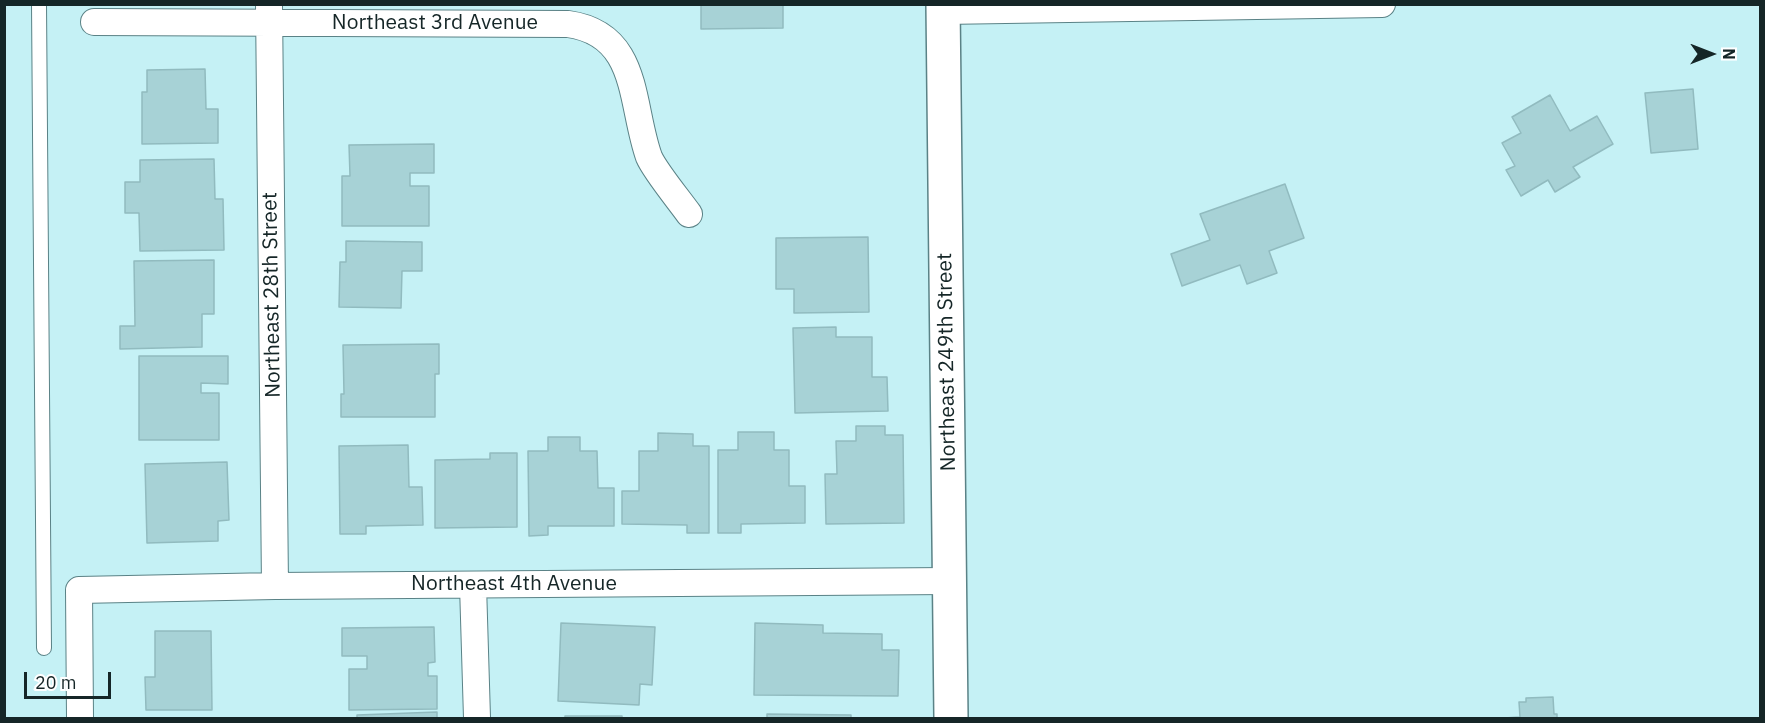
<!DOCTYPE html>
<style>
body{margin:0}
#map{position:relative;width:1765px;height:723px;overflow:hidden;background:#c5f1f5;font-family:"IBM Plex Sans",sans-serif}
canvas{display:block}
.frame{position:absolute;inset:0;border:6px solid #152627;pointer-events:none}
.north{position:absolute;left:1681px;top:24px;width:60px;height:60px;-webkit-text-stroke:4px #fff;paint-order:stroke;rotate:90deg;font-size:16px;font-weight:700;line-height:24px;text-align:center;color:#152627}
.north::after{content:'';display:block;margin:auto;width:21px;height:27px;background:#152627;clip-path:polygon(50% 0,100% 100%,50% 72%,0 100%)}
.scale{position:absolute;left:24px;top:672px;width:87px;height:27px;box-sizing:border-box;border:3px solid #152627;border-top:0;padding-left:8px;font-size:18px;line-height:21px;white-space:nowrap;color:#152627;-webkit-text-stroke:4px #fff;paint-order:stroke}
</style>
<div id="map">
<canvas width="1765" height="723"></canvas>
<div class="frame"></div>
<div class="north">N</div>
<div class="scale">20 m</div>
</div>
<script>
const g = document.querySelector('canvas').getContext('2d');
g.lineJoin = 'round';
function paint(path, color) {
  g.fillStyle = color;
  g.fill(path, 'evenodd');
}
function trace(path, color, width, dash) {
  g.strokeStyle = color;
  g.lineWidth = width;
  g.lineCap = dash ? 'butt' : 'round';
  g.setLineDash(dash || []);
  g.stroke(path);
}
function label(font, color, halo, rows, align = 'center') {
  g.font = font + ' "IBM Plex Sans",sans-serif';
  g.lineWidth = 4.5;
  g.setLineDash([]);
  g.textBaseline = 'middle';
  g.strokeStyle = halo;
  g.fillStyle = color;
  for (const [text, x, y, turn = 0] of rows) {
    g.save();
    g.translate(x, y);
    g.rotate((+turn || 0) * Math.PI / 180);
    g.textAlign = isNaN(turn) ? turn : align;
    if (halo) g.strokeText(text, 0, 0);
    g.fillText(text, 0, 0);
    g.restore();
  }
}
const building = new Path2D(`
 M 701,4 L 783,4 L 783,28 L 701,29 Z
 M 205,69 L 206,109 L 218,109 L 218,143 L 142,144 L 142,92 L 147,92 L 147,70 Z
 M 1693,89 L 1698,149 L 1651,153 L 1645,93 Z
 M 1550,95 L 1570,131 L 1597,116 L 1613,144 L 1573,167 L 1580,177 L 1555,192 L 1548,180 L 1521,196 L 1506,170 L 1515,166 L 1502,143 L 1521,133 L 1512,117 Z
 M 434,144 L 434,173 L 410,173 L 410,186 L 429,186 L 429,226 L 342,226 L 342,176 L 350,176 L 349,145 Z
 M 214,159 L 215,199 L 223,199 L 224,250 L 140,251 L 139,213 L 125,213 L 125,182 L 140,182 L 140,160 Z
 M 1285,184 L 1304,238 L 1269,251 L 1277,273 L 1247,284 L 1240,265 L 1182,286 L 1171,254 L 1210,240 L 1200,214 Z
 M 868,237 L 869,312 L 794,313 L 794,289 L 776,289 L 776,238 Z
 M 346,241 L 422,242 L 422,271 L 402,271 L 401,308 L 339,307 L 340,262 L 346,262 Z
 M 214,260 L 214,314 L 202,314 L 202,347 L 120,349 L 120,326 L 135,326 L 134,261 Z
 M 836,327 L 836,337 L 872,337 L 872,377 L 887,377 L 888,411 L 795,413 L 793,328 Z
 M 439,344 L 439,374 L 435,374 L 435,417 L 341,417 L 341,394 L 344,394 L 343,345 Z
 M 139,356 L 228,356 L 228,384 L 201,383 L 201,393 L 219,393 L 219,440 L 139,440 Z
 M 856,426 L 885,426 L 885,435 L 903,435 L 904,523 L 826,524 L 825,474 L 837,474 L 836,441 L 856,441 Z
 M 738,432 L 774,432 L 774,450 L 789,450 L 789,486 L 805,486 L 805,523 L 741,524 L 741,533 L 718,533 L 718,450 L 738,450 Z
 M 658,433 L 693,434 L 693,446 L 709,446 L 709,533 L 687,533 L 687,525 L 622,524 L 622,491 L 639,491 L 639,451 L 658,451 Z
 M 548,437 L 580,437 L 580,451 L 597,451 L 598,488 L 614,488 L 614,526 L 548,526 L 548,535 L 529,536 L 528,451 L 548,451 Z
 M 408,445 L 409,487 L 422,487 L 423,525 L 366,526 L 366,534 L 340,534 L 339,446 Z
 M 490,453 L 517,453 L 517,527 L 435,528 L 435,460 L 490,459 Z
 M 227,462 L 229,520 L 218,521 L 218,541 L 147,543 L 145,464 Z
 M 561,623 L 655,627 L 652,685 L 640,684 L 639,705 L 558,701 Z
 M 755,623 L 823,625 L 823,633 L 882,634 L 882,650 L 899,650 L 898,696 L 754,695 Z
 M 434,627 L 435,662 L 428,663 L 428,676 L 437,676 L 437,709 L 349,710 L 349,669 L 367,669 L 367,656 L 342,656 L 342,628 Z
 M 155,631 L 211,631 L 212,710 L 146,710 L 145,677 L 155,677 Z
 M 1553,697 L 1554,714 L 1557,714 L 1557,718 L 1504,718 L 1520,717 L 1519,702 L 1526,702 L 1526,698 Z
 M 437,712 L 437,718 L 357,718 L 357,715 Z
 M 767,714 L 851,715 L 851,718 L 767,718 Z
 M 565,716 L 622,716 L 622,718 L 565,718 Z`);
const lane = new Path2D(`
 M 39,4 L 44,648`);
const street = new Path2D(`
 M 269,5 L 275,586
 M 943,11 L 1382,4
 M 94,22 L 568,24 C 640,34 630,104 649,157 C 655,171 679,200 689,214
 M 473,585 L 477,718
 M 80,718 L 79,590 L 275,586 L 949,581`);
const secondary = new Path2D(`
 M 943,4 L 951,718`);
const streetNames = [
 ["Northeast 3rd Avenue",435,23],
 ["Northeast 28th Street",272,295,-91],
 ["Northeast 249th Street",947,362,-91],
 ["Northeast 4th Avenue",514,584]
];
paint(building, '#a7d2d6');
trace(building, '#91bbbf', 1.5);
trace(lane, '#5a8286', 16);
trace(street, '#5a8286', 28);
trace(secondary, '#5a8286', 36);
trace(lane, '#fff', 14);
trace(street, '#fff', 26);
trace(secondary, '#fff', 33);
label('21px', '#152627', '#fff', streetNames);
</script>
